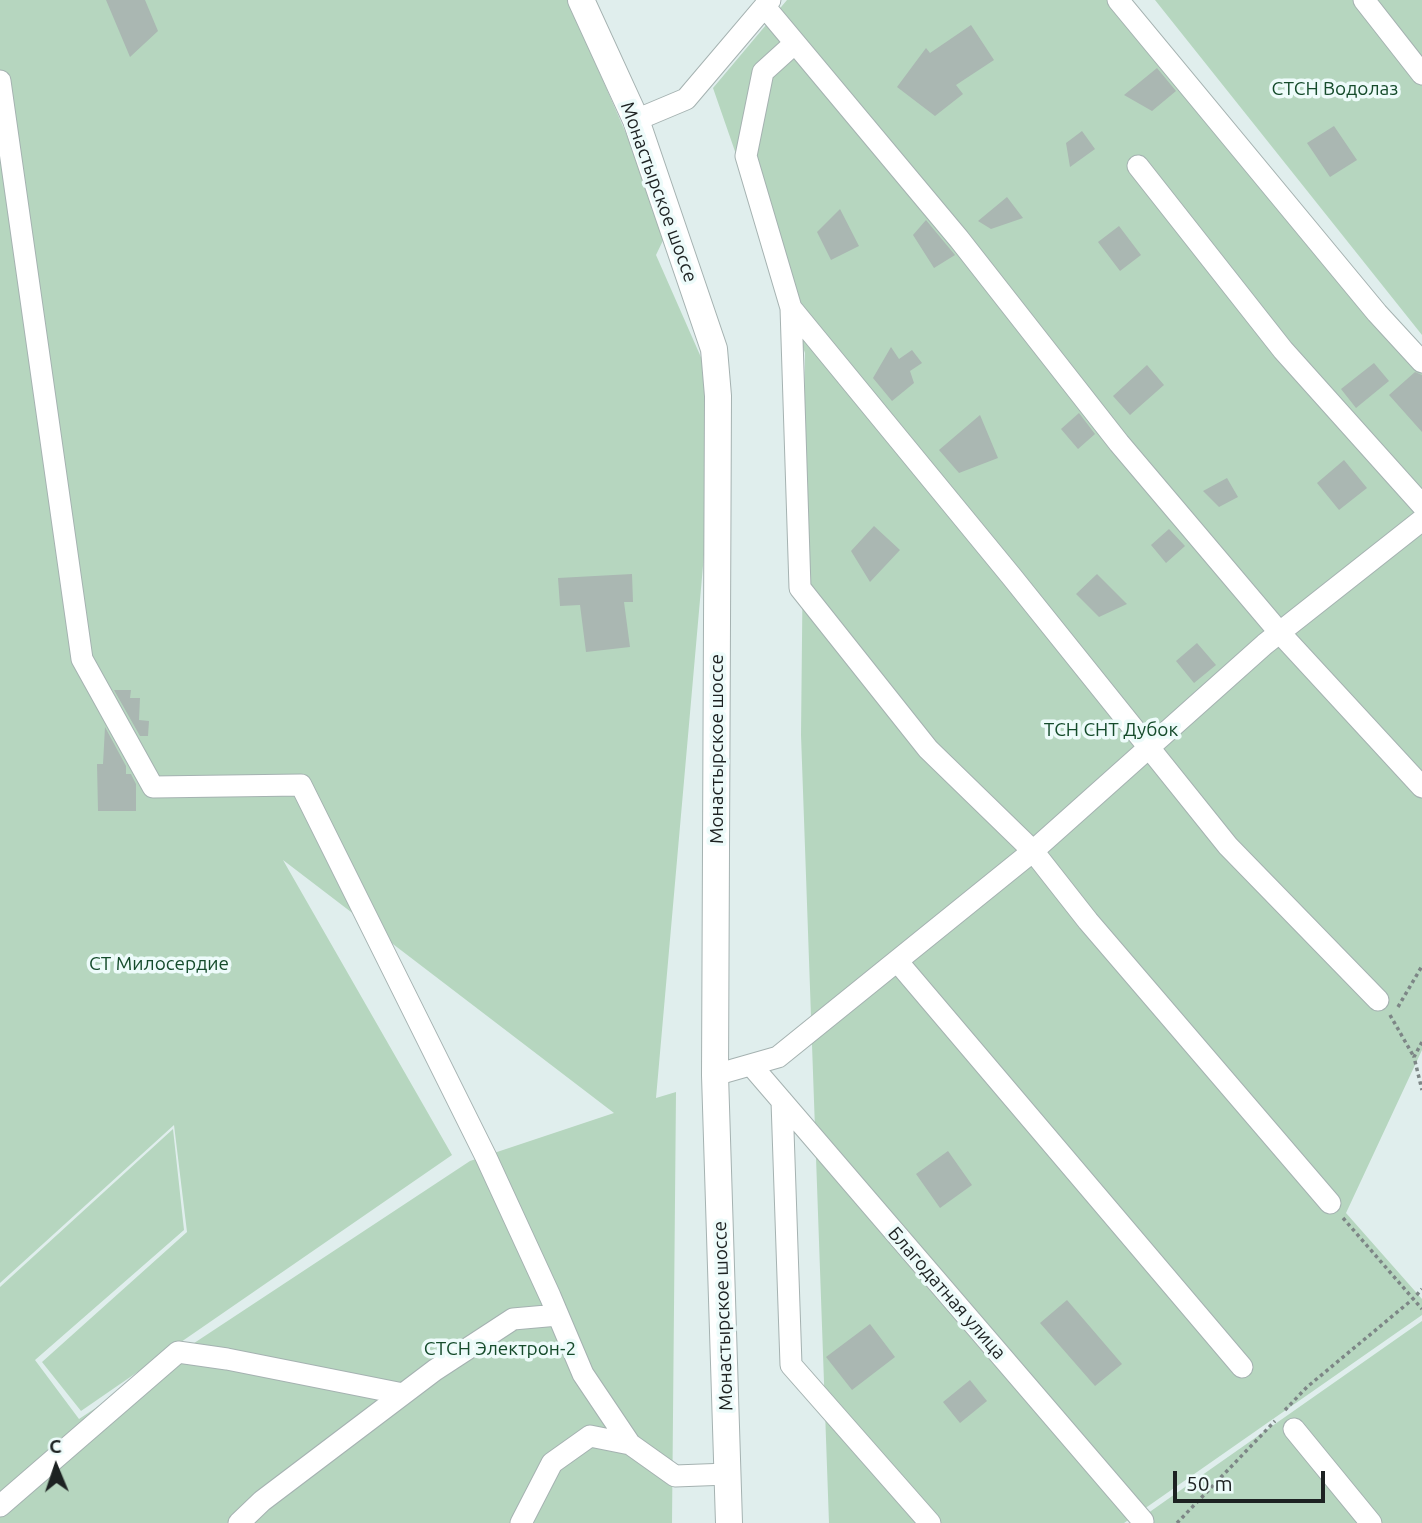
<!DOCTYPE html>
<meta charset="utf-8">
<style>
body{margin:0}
#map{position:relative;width:1422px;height:1523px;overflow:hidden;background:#e0eeed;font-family:Ubuntu,sans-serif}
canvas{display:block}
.north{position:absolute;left:21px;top:1432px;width:70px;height:70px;-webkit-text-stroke:5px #edfbfa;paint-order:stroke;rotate:358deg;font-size:19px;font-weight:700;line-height:28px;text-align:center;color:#1d2222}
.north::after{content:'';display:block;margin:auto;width:24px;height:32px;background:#1d2222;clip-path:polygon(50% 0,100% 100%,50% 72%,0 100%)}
.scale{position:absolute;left:1173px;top:1471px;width:152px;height:32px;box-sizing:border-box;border:4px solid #1d2222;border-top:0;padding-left:9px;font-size:21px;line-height:24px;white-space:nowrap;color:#1d2222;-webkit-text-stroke:5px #edfbfa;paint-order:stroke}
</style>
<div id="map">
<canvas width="1422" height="1523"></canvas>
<div class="north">С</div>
<div class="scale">50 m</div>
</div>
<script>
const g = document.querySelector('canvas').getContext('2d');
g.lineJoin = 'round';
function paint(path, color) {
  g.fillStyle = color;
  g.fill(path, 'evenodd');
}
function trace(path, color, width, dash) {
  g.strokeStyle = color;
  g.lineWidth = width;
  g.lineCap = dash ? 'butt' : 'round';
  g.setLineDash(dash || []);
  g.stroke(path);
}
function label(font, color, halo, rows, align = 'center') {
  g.font = font + ' Ubuntu,sans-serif';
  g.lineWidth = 7;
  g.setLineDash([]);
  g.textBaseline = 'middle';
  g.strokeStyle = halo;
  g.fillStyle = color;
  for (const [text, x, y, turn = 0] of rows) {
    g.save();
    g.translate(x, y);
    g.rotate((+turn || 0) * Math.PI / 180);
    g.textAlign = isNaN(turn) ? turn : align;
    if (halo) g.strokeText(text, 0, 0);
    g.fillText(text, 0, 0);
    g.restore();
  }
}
const green = new Path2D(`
 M 0,0 L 568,0 L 668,230 L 656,255 L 718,396 L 656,1098 L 676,1092 L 672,1523 L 0,1523 L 0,1287 L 173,1129 L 184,1230 L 35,1360 L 79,1419 L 470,1161 L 614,1113 L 283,860 L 452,1155 L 81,1411 L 42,1362 L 187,1232 L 174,1125 L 0,1283 Z
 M 787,0 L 1123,0 L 1422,363 L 1422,1050 L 1346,1213 L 1422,1299 L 1422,1315 L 1124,1523 L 829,1523 L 801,735 L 805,353 L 713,88 Z
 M 1155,0 L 1422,0 L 1422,335 Z
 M 1422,1321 L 1422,1523 L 1134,1523 L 1168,1499 Z`);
const building = new Path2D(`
 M 106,0 L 145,0 L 158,31 L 130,57 Z
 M 971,25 L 994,60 L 956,85 L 963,94 L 935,116 L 897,87 L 926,48 L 930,53 Z
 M 1157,68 L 1176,91 L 1152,111 L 1124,95 Z
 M 1334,126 L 1357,160 L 1330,177 L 1307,143 Z
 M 1082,131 L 1095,149 L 1070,167 L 1066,143 Z
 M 1007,197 L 1023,218 L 991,229 L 978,221 Z
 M 840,209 L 859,246 L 831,260 L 817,232 Z
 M 926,220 L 955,255 L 934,268 L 913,235 Z
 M 1119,226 L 1141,255 L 1120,271 L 1098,242 Z
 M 891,347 L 899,359 L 912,350 L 922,363 L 910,371 L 914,383 L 892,401 L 873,378 Z
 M 1374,363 L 1389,381 L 1356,408 L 1341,389 Z
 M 1147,365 L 1164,385 L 1130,415 L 1113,396 Z
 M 1415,372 L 1422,375 L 1422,432 L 1389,395 Z
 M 1079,413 L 1095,434 L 1078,449 L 1061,429 Z
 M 980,415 L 998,458 L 959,473 L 939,450 Z
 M 1344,460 L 1367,488 L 1339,510 L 1317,483 Z
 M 1227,478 L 1238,497 L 1219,507 L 1203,491 Z
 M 874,526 L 900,550 L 870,582 L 851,551 Z
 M 1169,529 L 1185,546 L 1166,563 L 1151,545 Z
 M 632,574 L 633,602 L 624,602 L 630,647 L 586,652 L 580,605 L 560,606 L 558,578 Z
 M 1097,574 L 1127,604 L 1099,617 L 1076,594 Z
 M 1197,643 L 1216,665 L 1194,683 L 1176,661 Z
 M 114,690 L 131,690 L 130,698 L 140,698 L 139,720 L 149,721 L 148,736 L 140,736 Z
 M 105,727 L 126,766 L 126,774 L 131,774 L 136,784 L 136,811 L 98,811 L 97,764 L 103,764 Z
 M 948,1151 L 972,1185 L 940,1208 L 916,1174 Z
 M 1067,1300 L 1122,1364 L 1095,1386 L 1040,1323 Z
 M 870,1324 L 895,1357 L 852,1390 L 826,1357 Z
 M 970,1380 L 987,1401 L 960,1423 L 943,1402 Z`);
const path = new Path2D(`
 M 1398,1007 L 1422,966
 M 1390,1015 L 1414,1057
 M 1422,1042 L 1414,1057 L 1422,1090
 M 1343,1218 L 1422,1309
 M 1285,1410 L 1307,1387 L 1413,1299 L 1422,1289
 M 1177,1523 L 1275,1421`);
const minor = new Path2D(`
 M 1118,0 L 1377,313 L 1422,362
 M 1364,0 L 1422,74
 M 765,7 L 959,239 L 1119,443 L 1280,633 L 1422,787
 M 795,43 L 763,72 L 746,156 L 791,308 L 800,588 L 928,749 L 1033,851 L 1088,921 L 1330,1203
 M 0,81 L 82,659 L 153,787 L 301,785 L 486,1157 L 550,1296 L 583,1374 L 630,1444 L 675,1476 L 728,1474
 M 636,120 L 686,99 L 770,0
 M 1138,166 L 1283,350 L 1422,505
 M 791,308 L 1012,577 L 1228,846 L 1378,1000
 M 897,961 L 1242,1367
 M 751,1065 L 1143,1521
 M 715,1075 L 778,1057 L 1033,851 L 1265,644 L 1422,520
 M 782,1101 L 791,1365 L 930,1523
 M 1294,1429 L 1371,1523
 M 0,1506 L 178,1352 L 227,1359 L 403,1394
 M 239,1523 L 262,1501 L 435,1370 L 513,1319 L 558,1315
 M 521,1523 L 552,1463 L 590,1436 L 630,1444`);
const major = new Path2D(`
 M 581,0 L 636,120 L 714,349 L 718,396 L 715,1075 L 729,1523`);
const parkNames = [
 ["СТСН Водолаз",1335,89],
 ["ТСН СНТ Дубок",1111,730],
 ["СТ Милосердие",159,964],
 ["СТСН Электрон-2",500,1349]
];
const streetNames = [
 ["Монастырское шоссе",659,192,70],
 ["Монастырское шоссе",717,749,-90],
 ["Благодатная улица",947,1293,49],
 ["Монастырское шоссе",723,1316,-92]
];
paint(green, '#b6d6bf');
paint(building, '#aab7b2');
trace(minor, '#a5b2b1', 23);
trace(major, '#a5b2b1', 28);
trace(path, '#7d8686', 3.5, [3.5, 3.5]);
trace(minor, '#fff', 21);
trace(major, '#fff', 26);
label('19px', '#154b2b', '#edfbfa', parkNames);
label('19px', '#1d2222', '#edfbfa', streetNames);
</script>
